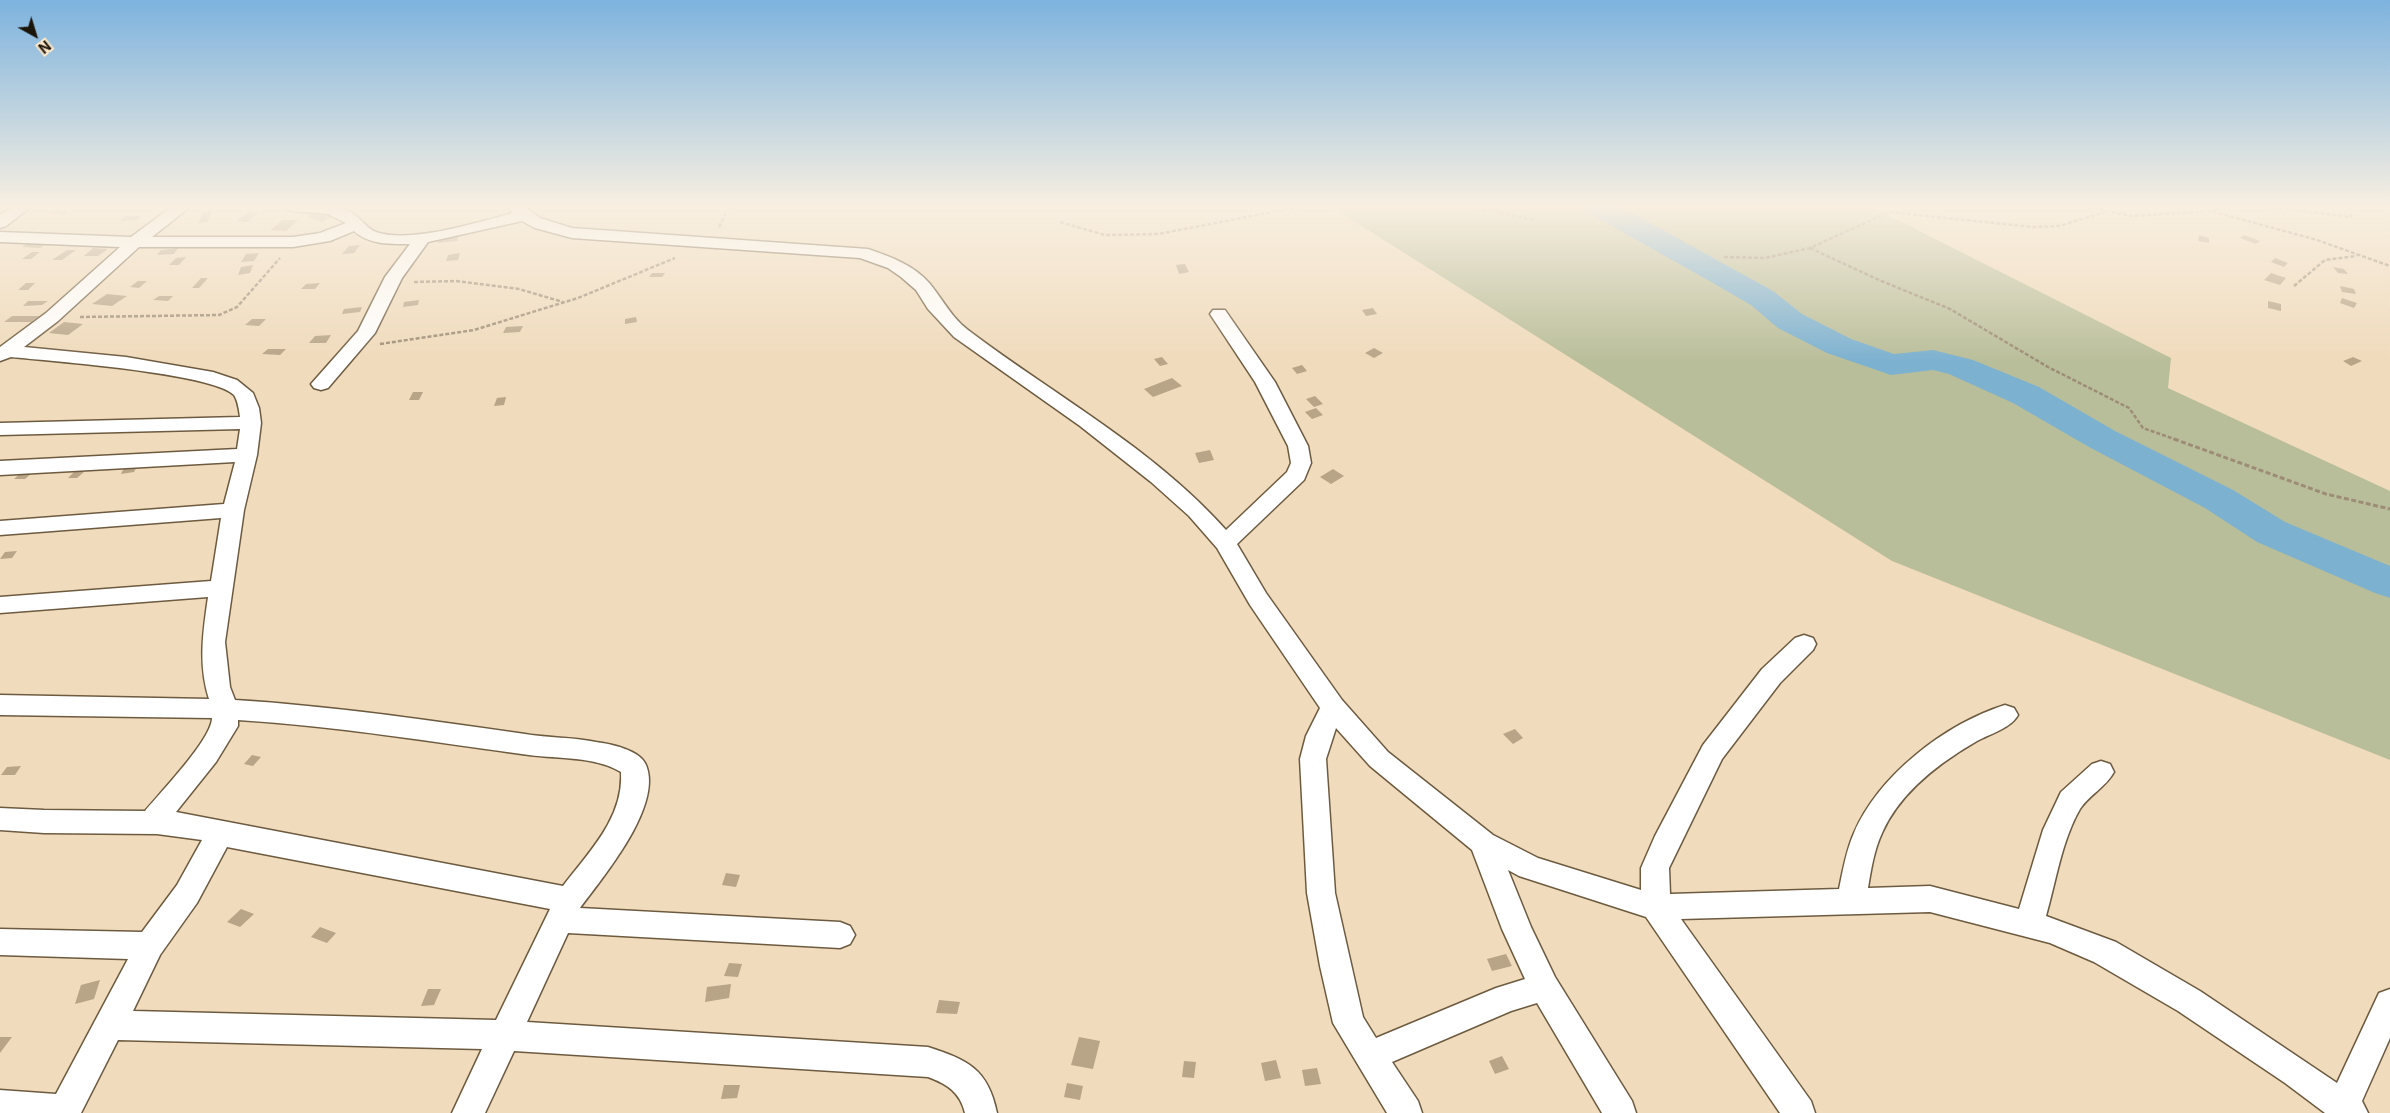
<!DOCTYPE html>
<style>
body{margin:0}
#map{position:relative;width:2390px;height:1113px;overflow:hidden;background:#f0dbbc;font-family:Inter,sans-serif}
canvas{display:block}
.north{position:absolute;left:10px;top:10px;width:50px;height:50px;-webkit-text-stroke:4px #fde8c9;paint-order:stroke;rotate:141deg;font-size:14px;font-weight:700;line-height:20px;text-align:center;color:#1b1409}
.north::after{content:'';display:block;margin:auto;width:18px;height:22px;background:#1b1409;clip-path:polygon(50% 0,100% 100%,50% 72%,0 100%)}
</style>
<div id="map">
<canvas width="2390" height="1113"></canvas>
<div class="north">N</div>
</div>
<script>
const g = document.querySelector('canvas').getContext('2d');
g.lineJoin = 'round';
function paint(path, color) {
  g.fillStyle = color;
  g.fill(path, 'evenodd');
}
function trace(path, color, width, dash) {
  g.strokeStyle = color;
  g.lineWidth = width;
  g.lineCap = dash ? 'butt' : 'round';
  g.setLineDash(dash || []);
  g.stroke(path);
}
const green = new Path2D(`
 M 1330,206 L 1870,206 L 2171,358 L 2168,388 L 2390,491 L 2390,760 L 1892,561 Z`);
const river = new Path2D(`
 M 1582,206 L 1619,206 L 1773,291 L 1802,314 L 1851,339 L 1894,354 L 1933,350 L 1973,360 L 2039,387 L 2115,431 L 2233,490 L 2285,522 L 2390,566 L 2390,598 L 2375,593 L 2257,542 L 2205,508 L 2089,447 L 2013,403 L 1949,374 L 1933,370 L 1891,375 L 1827,353 L 1778,328 L 1751,305 L 1713,283 L 1587,212 Z`);
const building = new Path2D(`
 M 56,209 L 71,211 L 65,215 L 49,213 Z
 M 213,210 L 207,222 L 198,223 L 204,212 Z
 M 321,210 L 335,216 L 321,222 L 307,216 Z
 M 248,212 L 258,213 L 247,222 L 237,221 Z
 M 125,216 L 141,216 L 137,220 L 120,221 Z
 M 282,220 L 298,220 L 286,231 L 271,230 Z
 M 2199,235 L 2209,238 L 2209,243 L 2198,241 Z
 M 2244,235 L 2260,241 L 2256,244 L 2240,238 Z
 M 458,237 L 457,241 L 437,243 L 438,239 Z
 M 29,243 L 46,244 L 40,248 L 22,247 Z
 M 360,245 L 354,253 L 342,254 L 349,246 Z
 M 93,248 L 108,249 L 98,256 L 84,256 Z
 M 178,248 L 174,254 L 157,255 L 161,250 Z
 M 67,250 L 76,250 L 62,260 L 52,260 Z
 M 32,252 L 40,252 L 31,259 L 22,259 Z
 M 259,253 L 254,261 L 241,262 L 246,254 Z
 M 460,253 L 458,260 L 446,261 L 448,255 Z
 M 186,257 L 179,265 L 169,265 L 176,258 Z
 M 2275,258 L 2288,263 L 2284,267 L 2271,262 Z
 M 1185,264 L 1189,272 L 1179,274 L 1176,265 Z
 M 253,265 L 250,273 L 238,275 L 241,267 Z
 M 2333,267 L 2344,269 L 2348,274 L 2338,273 Z
 M 652,273 L 665,273 L 662,277 L 649,277 Z
 M 2271,273 L 2286,278 L 2280,285 L 2264,280 Z
 M 201,278 L 208,278 L 199,288 L 192,288 Z
 M 138,281 L 147,281 L 139,288 L 130,287 Z
 M 26,283 L 35,283 L 28,290 L 18,290 Z
 M 320,283 L 315,289 L 301,289 L 306,284 Z
 M 2340,286 L 2354,289 L 2356,294 L 2342,292 Z
 M 107,294 L 127,296 L 112,306 L 92,304 Z
 M 159,296 L 173,296 L 168,301 L 153,300 Z
 M 2342,298 L 2357,303 L 2354,308 L 2340,303 Z
 M 419,300 L 418,305 L 403,307 L 404,302 Z
 M 28,301 L 48,301 L 42,305 L 23,306 Z
 M 2268,301 L 2281,304 L 2281,311 L 2268,308 Z
 M 362,307 L 360,312 L 342,314 L 344,309 Z
 M 1373,308 L 1377,314 L 1366,316 L 1362,310 Z
 M 12,316 L 39,316 L 31,322 L 4,322 Z
 M 636,317 L 637,322 L 625,324 L 625,319 Z
 M 252,319 L 266,319 L 259,326 L 245,325 Z
 M 64,322 L 83,324 L 68,335 L 49,333 Z
 M 523,326 L 520,332 L 503,333 L 506,327 Z
 M 331,335 L 326,343 L 309,343 L 315,336 Z
 M 1374,348 L 1383,353 L 1374,358 L 1365,353 Z
 M 268,349 L 286,349 L 280,355 L 262,354 Z
 M 1162,357 L 1168,364 L 1160,366 L 1154,359 Z
 M 2353,357 L 2362,361 L 2351,366 L 2343,361 Z
 M 1302,365 L 1307,371 L 1297,374 L 1292,368 Z
 M 1172,378 L 1182,386 L 1153,397 L 1144,389 Z
 M 413,392 L 423,392 L 419,400 L 409,400 Z
 M 1315,396 L 1323,404 L 1314,407 L 1306,399 Z
 M 506,397 L 504,405 L 494,406 L 497,398 Z
 M 1316,408 L 1323,415 L 1312,419 L 1305,412 Z
 M 1210,450 L 1214,460 L 1199,463 L 1195,453 Z
 M 138,465 L 134,472 L 121,474 L 125,466 Z
 M 1333,469 L 1344,476 L 1331,484 L 1320,477 Z
 M 22,472 L 32,473 L 25,479 L 14,479 Z
 M 74,472 L 84,472 L 77,478 L 68,478 Z
 M 17,551 L 12,558 L 0,559 L 5,552 Z
 M 1515,729 L 1523,738 L 1513,744 L 1503,734 Z
 M 252,755 L 261,757 L 253,766 L 244,764 Z
 M 21,766 L 15,775 L 1,775 L 7,767 Z
 M 726,873 L 740,875 L 736,887 L 722,885 Z
 M 241,909 L 254,914 L 240,927 L 227,922 Z
 M 320,927 L 336,933 L 327,943 L 311,937 Z
 M 1506,954 L 1512,966 L 1492,971 L 1487,959 Z
 M 729,963 L 742,964 L 738,977 L 724,976 Z
 M 100,980 L 94,999 L 75,1004 L 81,985 Z
 M 731,984 L 729,998 L 705,1002 L 707,987 Z
 M 428,989 L 441,989 L 434,1005 L 421,1006 Z
 M 939,1000 L 960,1002 L 957,1014 L 936,1013 Z
 M 0,1037 L 12,1037 L 0,1053 Z
 M 1079,1037 L 1100,1041 L 1093,1069 L 1071,1065 Z
 M 1502,1056 L 1509,1069 L 1495,1074 L 1489,1061 Z
 M 1276,1060 L 1281,1078 L 1265,1081 L 1261,1063 Z
 M 1184,1061 L 1196,1062 L 1194,1078 L 1182,1077 Z
 M 1317,1068 L 1321,1084 L 1305,1086 L 1302,1070 Z
 M 1067,1083 L 1083,1086 L 1080,1100 L 1064,1097 Z
 M 724,1085 L 740,1085 L 737,1098 L 721,1099 Z`);
const pathFar1 = new Path2D(`
 M 1471,206 L 1534,220
 M 2082,206 L 2132,216 L 2211,211 L 2317,240 L 2390,266
 M 2261,206 L 2351,217 L 2350,206
 M 2215,210 L 2241,206
 M 1060,222 L 1105,235 L 1158,234 L 1304,206
 M 719,227 L 729,206
 M 1810,248 L 1879,280 L 1950,309 L 2048,367 L 2129,408 L 2143,428 L 2177,440
 M 1724,257 L 1765,258 L 1810,248 L 1889,212 L 2033,227 L 2059,226 L 2108,211
 M 414,282 L 456,281 L 519,289 L 563,302
 M 2294,286 L 2325,260 L 2357,256
 M 80,317 L 219,315 L 237,307 L 280,258
 M 380,344 L 474,330 L 578,298 L 675,258`);
const path = new Path2D(`
 M 2174,439 L 2326,494 L 2390,509`);
const street = new Path2D(`
 M 14,206 L 32,206 L 6,226 L 0,228 L 0,215 Z
 M 173,206 L 191,206 L 152,237 L 293,237 L 320,233 L 346,223 L 328,214 L 292,211 L 286,209 L 284,206 C 306,206 333,202 352,213 C 361,218 367,229 376,232 C 410,244 478,222 513,213 L 507,206 L 524,206 L 540,218 L 572,228 L 868,249 C 891,257 914,265 930,284 C 943,300 952,318 968,330 C 1055,396 1153,448 1226,530 L 1287,472 L 1291,463 L 1288,446 L 1255,382 L 1210,314 L 1213,310 L 1225,310 L 1275,382 L 1308,446 L 1311,463 L 1304,480 L 1237,544 L 1266,593 L 1342,700 L 1388,752 L 1493,835 L 1538,858 L 1641,890 L 1641,868 L 1655,836 L 1703,745 L 1762,669 L 1795,638 L 1804,635 L 1813,638 L 1816,644 L 1813,650 L 1780,683 L 1722,759 L 1669,868 L 1670,894 L 1839,889 C 1843,870 1846,851 1854,833 C 1879,775 1945,724 2005,705 L 2014,708 L 2018,715 C 2011,728 1990,734 1977,741 C 1939,763 1900,792 1882,833 C 1874,850 1871,870 1868,888 L 1930,886 L 2019,909 L 2043,830 L 2061,792 L 2092,764 L 2101,761 L 2110,764 L 2114,772 C 2106,787 2089,795 2080,809 C 2062,840 2056,881 2046,916 L 2116,942 L 2200,991 L 2337,1083 L 2379,993 L 2390,989 L 2390,1038 L 2362,1101 L 2368,1113 L 2325,1113 L 2285,1083 L 2178,1011 L 2094,962 L 2050,943 L 1930,912 L 1681,919 L 1811,1101 L 1815,1113 L 1780,1113 L 1646,917 L 1519,876 L 1508,870 L 1531,927 L 1555,977 L 1632,1101 L 1636,1113 L 1602,1113 L 1537,1003 L 1511,1011 L 1392,1062 L 1418,1101 L 1422,1113 L 1387,1113 L 1333,1023 L 1320,966 L 1307,893 L 1300,759 L 1306,736 L 1320,708 L 1250,605 L 1217,548 L 1189,516 L 1151,482 L 1080,426 L 954,337 L 928,309 L 916,290 L 901,277 L 888,268 L 860,258 L 572,238 L 535,228 L 522,221 L 428,242 L 402,278 L 375,333 L 328,388 L 321,390 L 314,388 L 311,384 L 358,331 L 385,277 L 410,244 C 391,244 369,245 354,231 L 330,241 L 293,247 L 139,247 L 58,321 L 24,347 L 126,357 L 213,372 L 237,380 L 253,393 L 259,408 L 261,423 L 257,455 L 244,510 L 225,642 L 230,687 L 235,700 C 332,706 428,720 525,734 C 548,738 573,737 596,742 C 611,744 640,750 646,765 C 663,806 603,877 580,908 L 840,922 L 850,926 L 855,935 L 850,944 L 840,948 L 568,933 L 527,1022 L 928,1047 C 968,1060 988,1069 997,1113 L 965,1113 C 960,1092 947,1084 928,1077 L 514,1051 L 485,1113 L 452,1113 L 482,1049 L 118,1040 L 81,1113 L 0,1113 L 0,1090 L 56,1094 L 128,959 L 0,955 L 0,929 L 142,932 L 177,885 L 202,840 L 157,834 L 44,833 L 0,830 L 0,808 L 44,810 L 145,811 C 160,793 212,739 212,718 L 0,715 L 0,695 L 209,699 C 198,664 203,632 208,597 L 0,613 L 0,597 L 211,581 L 221,518 L 0,535 L 0,521 L 224,504 L 235,462 L 0,475 L 0,461 L 237,449 L 240,429 L 0,435 L 0,423 L 240,417 C 239,410 238,401 234,395 C 213,373 49,361 11,357 L 0,361 L 0,347 L 46,313 L 120,247 L 0,242 L 0,232 L 131,237 ZM 238,720 C 336,726 432,742 529,755 C 559,759 594,756 621,772 C 624,818 588,853 563,886 L 176,812 L 216,762 L 238,726 ZM 1336,728 L 1370,766 L 1472,850 L 1502,929 L 1525,979 L 1496,988 L 1376,1038 L 1363,1017 L 1335,893 L 1326,759 ZM 227,847 L 550,909 L 496,1020 L 133,1011 L 160,955 L 197,903 Z`);
paint(green, '#b9be9a');
paint(river, '#7cb1d0');
paint(building, '#b8a487');
trace(street, '#6d5b40', 3);
trace(pathFar1, '#9d8d76', 2.5, [4, 2]);
trace(path, '#9d8d76', 3, [5, 2.5]);
paint(street, '#fff');
const sky = g.createLinearGradient(0, 0, 0, 362);
sky.addColorStop(0, '#7db3de');
sky.addColorStop(0.57, '#f8efe1');
sky.addColorStop(1, '#f8efe100');
g.fillStyle = sky;
g.fillRect(0, 0, 2390, 362);
</script>
